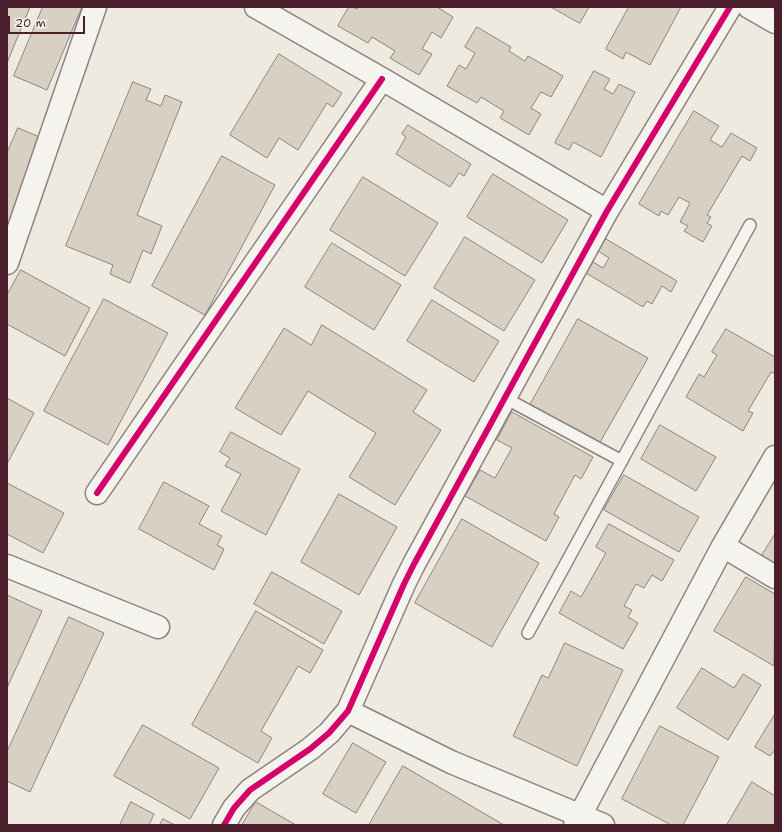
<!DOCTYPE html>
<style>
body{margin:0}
#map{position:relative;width:782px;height:832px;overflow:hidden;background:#efeae0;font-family:"Shantell Sans",sans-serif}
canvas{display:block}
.frame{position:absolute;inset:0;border:8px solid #4a1f2b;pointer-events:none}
.scale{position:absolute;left:8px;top:16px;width:77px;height:18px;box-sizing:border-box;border:2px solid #4a1f2b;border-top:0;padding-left:5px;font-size:12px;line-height:14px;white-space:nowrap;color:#4a1f2b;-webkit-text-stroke:3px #fbf7ec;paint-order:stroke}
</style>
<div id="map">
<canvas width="782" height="832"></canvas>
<div class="frame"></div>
<div class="scale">20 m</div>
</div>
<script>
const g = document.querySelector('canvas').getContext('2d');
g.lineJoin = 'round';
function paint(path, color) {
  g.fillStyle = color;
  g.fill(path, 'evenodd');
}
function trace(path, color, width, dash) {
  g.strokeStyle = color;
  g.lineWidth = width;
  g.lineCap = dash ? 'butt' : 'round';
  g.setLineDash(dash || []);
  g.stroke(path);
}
const building = new Path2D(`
 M 7,7 L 30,7 L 7,63 Z
 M 43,7 L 82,7 L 47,90 L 14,76 Z
 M 349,7 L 353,7 L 357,9 L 358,7 L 437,7 L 453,17 L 441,38 L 432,32 L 422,49 L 432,54 L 419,75 L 390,58 L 395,51 L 372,37 L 368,43 L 338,26 Z
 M 551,7 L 589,7 L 580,23 Z
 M 629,7 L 681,7 L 650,65 L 626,52 L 623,59 L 606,49 Z
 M 477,27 L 511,47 L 509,51 L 525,61 L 528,56 L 563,76 L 551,97 L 541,92 L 531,108 L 541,114 L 529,135 L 500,118 L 504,111 L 481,97 L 477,103 L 447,86 L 459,65 L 466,69 L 475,53 L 465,47 Z
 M 279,54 L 342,93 L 333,107 L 327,103 L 298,150 L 279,138 L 267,158 L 230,135 Z
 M 594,71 L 610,79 L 604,89 L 613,94 L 619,84 L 635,92 L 601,157 L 573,142 L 569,150 L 555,143 Z
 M 133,82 L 151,89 L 146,100 L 161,106 L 165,95 L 182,102 L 137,215 L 162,226 L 151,254 L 143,250 L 130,283 L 110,274 L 113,265 L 66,246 Z
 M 694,111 L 719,126 L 710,140 L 722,147 L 731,133 L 757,148 L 750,161 L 742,156 L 707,215 L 711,217 L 707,223 L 712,226 L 703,242 L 684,231 L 688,226 L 680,222 L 690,203 L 679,197 L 668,215 L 661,211 L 659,216 L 639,204 Z
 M 408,125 L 471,164 L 464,176 L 459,173 L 450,187 L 396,154 L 406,137 L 402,134 Z
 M 18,128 L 49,141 L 7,241 L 7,153 Z
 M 222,156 L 275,185 L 205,315 L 152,286 Z
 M 493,174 L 568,220 L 542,263 L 467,217 Z
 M 363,177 L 438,223 L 405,276 L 330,230 Z
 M 465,237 L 535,280 L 504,331 L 434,288 Z
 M 606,239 L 677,281 L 671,292 L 662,286 L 652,304 L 647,301 L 643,307 L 586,273 L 593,262 L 603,268 L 609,258 L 598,251 Z
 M 332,243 L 401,285 L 374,330 L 305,287 Z
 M 21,270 L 90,308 L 65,356 L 7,324 L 7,295 Z
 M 104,299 L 168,333 L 108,445 L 44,411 Z
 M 432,300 L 499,341 L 474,382 L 407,341 Z
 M 578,319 L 648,358 L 599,444 L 530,405 Z
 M 322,325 L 427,390 L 413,412 L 441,430 L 395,505 L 349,477 L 376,433 L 308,391 L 281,435 L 235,408 L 284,328 L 311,345 Z
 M 726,329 L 775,357 L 775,374 L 771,372 L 748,411 L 753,413 L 743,431 L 686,397 L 699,374 L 704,377 L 717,355 L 712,352 Z
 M 7,398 L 34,413 L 7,464 Z
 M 512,412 L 593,457 L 581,479 L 575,475 L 554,514 L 559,517 L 546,541 L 465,496 L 480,470 L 495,478 L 512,448 L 497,440 Z
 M 660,425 L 716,457 L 696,491 L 641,459 Z
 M 231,432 L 300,469 L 266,535 L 221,511 L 241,474 L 225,466 L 230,458 L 220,452 Z
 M 624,475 L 699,517 L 679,552 L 604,510 Z
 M 164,482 L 209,506 L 199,524 L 222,536 L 217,545 L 224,549 L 214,570 L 139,529 Z
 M 7,483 L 64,513 L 43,553 L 7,534 Z
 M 339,494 L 397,527 L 359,595 L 301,562 Z
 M 462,519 L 539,563 L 492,647 L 415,603 Z
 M 609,524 L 674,560 L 662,581 L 652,575 L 644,588 L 636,584 L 624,606 L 632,610 L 628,617 L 638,623 L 623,649 L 559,613 L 571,591 L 581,597 L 606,553 L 596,547 Z
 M 775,534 L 775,569 L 759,560 Z
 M 272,572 L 342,611 L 324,644 L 254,604 Z
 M 746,577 L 775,594 L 774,666 L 714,631 Z
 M 7,595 L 42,611 L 7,688 Z
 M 256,611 L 323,650 L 310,673 L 298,666 L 261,731 L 272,738 L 258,763 L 192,725 Z
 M 69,617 L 104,633 L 30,792 L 7,781 L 7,752 Z
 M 565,643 L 623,670 L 577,766 L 513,736 L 542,675 L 548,678 Z
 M 702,668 L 734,688 L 743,674 L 761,685 L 728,740 L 677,708 Z
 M 775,714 L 775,750 L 770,756 L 755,747 Z
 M 143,725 L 219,768 L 190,819 L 114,776 Z
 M 660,726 L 719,757 L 683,825 L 671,825 L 622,799 Z
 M 353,743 L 386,762 L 356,813 L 323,794 Z
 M 403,766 L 504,825 L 369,825 Z
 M 752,782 L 775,796 L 775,825 L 727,825 Z
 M 131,802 L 154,814 L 149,825 L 120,825 Z
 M 256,802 L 296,825 L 242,825 Z
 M 163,819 L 175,825 L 160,825 Z`);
const service = new Path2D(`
 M 505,398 L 622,461
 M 528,633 L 750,225`);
const minor = new Path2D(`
 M 256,7 L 382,79 L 607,211
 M 7,263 L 95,7
 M 97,493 L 382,79
 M 723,546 L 775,577
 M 7,566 L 158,627
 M 348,711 L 451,762 L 603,825
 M 224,825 L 234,808 L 250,790 L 310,749 L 329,733 L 348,711 L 404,584 L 414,564 L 607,211 L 730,7
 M 575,825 L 723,546 L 775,457`);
const tertiary = new Path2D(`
 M 749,7 L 775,22`);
const cycleway = new Path2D(`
 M 97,493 L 382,79
 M 224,825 L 234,808 L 250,790 L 310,749 L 329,733 L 348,711 L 404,584 L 414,564 L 607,211 L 730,7`);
paint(building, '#d8d1c3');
trace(building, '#8d8280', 1);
trace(service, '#8d8280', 14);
trace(minor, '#8d8280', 25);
trace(tertiary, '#8d8280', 25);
trace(service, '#f5f3ee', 11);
trace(minor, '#f5f3ee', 22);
trace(tertiary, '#f5f3ee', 22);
trace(cycleway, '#d6006c', 6);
</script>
